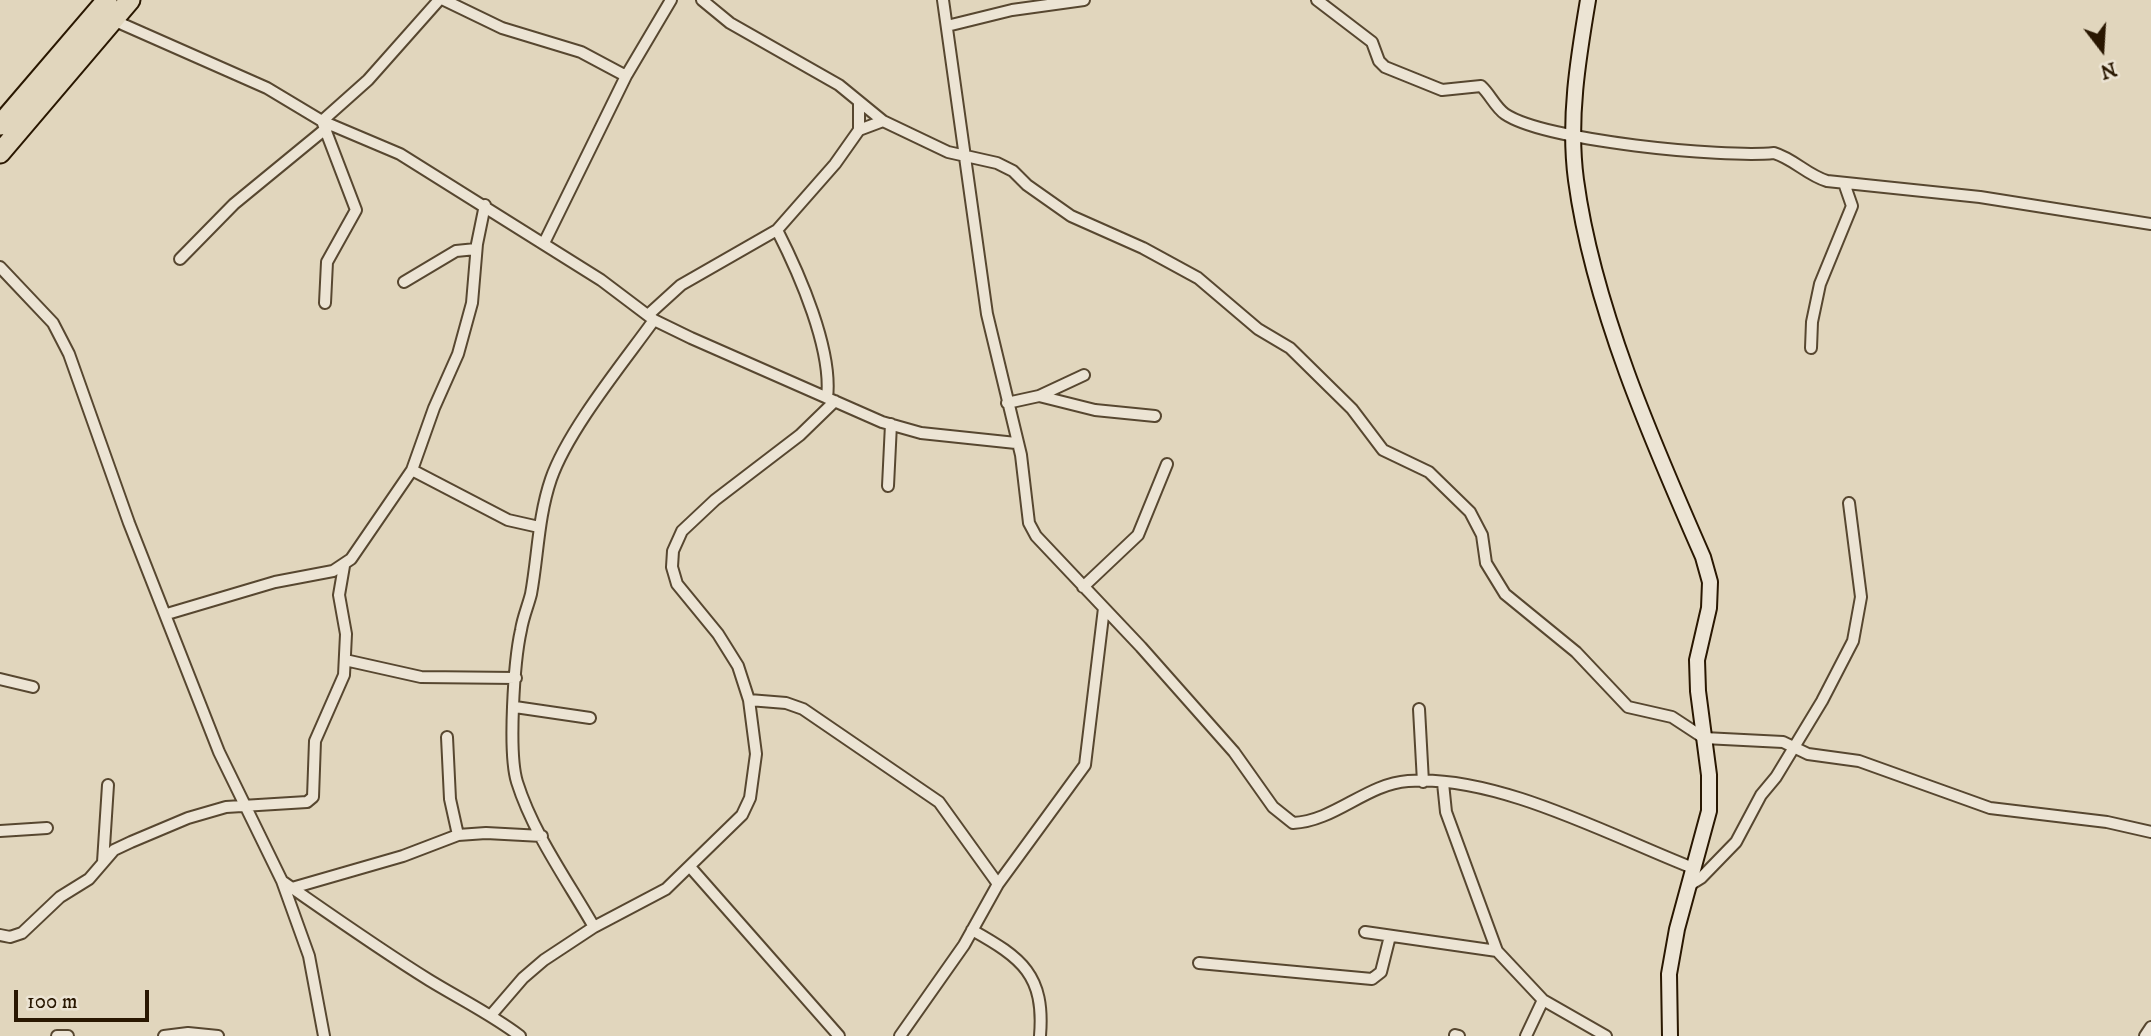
<!DOCTYPE html>
<style>
body{margin:0}
#map{position:relative;width:2151px;height:1036px;overflow:hidden;background:#e1d6bd;font-family:"IM FELL DW Pica",serif}
canvas{display:block}
.north{position:absolute;left:2067px;top:14px;width:70px;height:70px;-webkit-text-stroke:5px #ece4d4;paint-order:stroke;rotate:163deg;font-size:19px;font-weight:700;line-height:28px;text-align:center;color:#291701}
.north::after{content:'';display:block;margin:auto;width:24px;height:32px;background:#291701;clip-path:polygon(50% 0,100% 100%,50% 72%,0 100%)}
.scale{position:absolute;left:14px;top:990px;width:135px;height:32px;box-sizing:border-box;border:4px solid #291701;border-top:0;padding-left:9px;font-size:21px;line-height:24px;white-space:nowrap;color:#291701;-webkit-text-stroke:5px #ece4d4;paint-order:stroke}
</style>
<div id="map">
<canvas width="2151" height="1036"></canvas>
<div class="north">N</div>
<div class="scale">100 m</div>
</div>
<script>
const g = document.querySelector('canvas').getContext('2d');
g.lineJoin = 'round';
function trace(path, color, width, dash) {
  g.strokeStyle = color;
  g.lineWidth = width;
  g.lineCap = dash ? 'butt' : 'round';
  g.setLineDash(dash || []);
  g.stroke(path);
}
const street = new Path2D(`
 M 444,0 L 502,28 L 581,52 L 626,76
 M 702,0 L 730,23 L 839,85 L 883,121
 M 943,0 L 987,314 L 1021,455 L 1029,523 L 1036,536 L 1141,647 L 1234,752 L 1273,807 L 1293,823 C 1335,821 1366,784 1408,781 C 1496,774 1611,836 1693,868
 M 1317,0 L 1372,42 L 1379,61 L 1385,67 L 1442,90 L 1481,86 C 1490,94 1495,107 1505,114 C 1545,141 1723,158 1774,153 C 1794,159 1807,175 1827,181 L 1980,197 L 2151,224
 M 113,20 L 267,88 L 322,121 L 400,154 L 601,280 L 654,320 L 691,338 L 882,422 L 921,433 L 1016,443
 M 947,26 L 1012,10 L 1084,0
 M 859,102 L 859,130
 M 777,230 C 799,273 833,350 827,398
 M 544,243 L 626,76 L 671,0
 M 180,259 L 234,204 L 329,126
 M 0,267 L 53,323 L 69,354 L 129,523 L 219,752 L 282,881 L 309,956 L 324,1036
 M 404,282 L 456,251 L 476,249
 M 325,303 L 327,262 L 356,210 L 322,121 L 368,80 L 439,0
 M 648,315 L 681,285 L 777,230 L 835,164 L 859,130 L 883,121 L 948,152 L 997,163 L 1013,171 L 1027,185 L 1071,216 L 1143,248 L 1198,278 L 1258,329 L 1290,348 L 1352,409 L 1383,450 L 1429,472 L 1470,512 L 1482,535 L 1486,563 L 1505,594 L 1576,652 L 1628,707 L 1672,717 L 1704,738 L 1783,742 L 1808,754 L 1859,761 L 1990,808 L 2107,822 L 2151,832
 M 1811,348 L 1812,322 L 1820,284 L 1852,206 L 1844,183
 M 1039,396 L 1084,375
 M 1007,403 L 1039,396 L 1095,410 L 1155,416
 M 412,470 L 508,520 L 539,527
 M 888,486 L 891,424
 M 1083,587 L 1138,535 L 1167,464
 M 167,614 L 275,582 L 333,571 L 351,559 L 412,470 L 434,408 L 458,354 L 472,303 L 477,244 L 485,205
 M 345,660 L 421,677 L 516,678
 M 0,679 L 33,687
 M 749,700 L 786,703 L 803,709 L 939,802 L 998,884
 M 515,707 L 590,718
 M 1419,709 L 1423,782
 M 447,737 L 450,799 L 458,835
 M 1443,783 L 1446,812 L 1497,951 L 1543,1000 L 1606,1036
 M 0,831 L 47,828
 M 103,862 L 108,785
 M 691,868 L 839,1036
 M 282,881 C 331,915 379,949 429,980 C 460,999 491,1014 520,1036
 M 1688,886 L 1701,878 L 1736,842 L 1761,795 L 1776,777 L 1822,701 L 1853,641 L 1861,597 L 1849,503
 M 292,888 L 403,856 L 458,835 L 486,833 L 542,836
 M 594,927 C 567,880 533,833 517,782 C 508,753 514,661 521,630 C 523,617 528,606 531,594 C 538,556 538,517 551,479 C 568,430 623,363 654,320
 M 972,930 C 1022,958 1045,975 1040,1036
 M 1365,932 L 1497,951
 M 0,935 L 10,937 L 22,933 L 60,897 L 89,879 L 114,850 L 131,842 L 188,818 L 226,807 L 307,802 L 313,797 L 315,741 L 344,675 L 346,634 L 339,595 L 344,566
 M 1199,963 L 1372,979 L 1381,972 L 1390,936
 M 492,1014 L 523,978 L 544,960 L 594,927 L 666,889 L 742,815 L 750,798 L 756,754 L 749,700 L 738,666 L 718,634 L 677,584 L 672,567 L 673,551 L 682,531 L 715,500 L 800,435 L 835,401
 M 1455,1035 L 1459,1036
 M 57,1036 L 68,1036
 M 164,1036 L 188,1033 L 218,1036
 M 900,1036 L 964,945 L 998,884 L 1085,765 L 1104,608
 M 1526,1036 L 1543,1000
 M 2145,1036 L 2151,1027`);
const secondary = new Path2D(`
 M 1588,0 C 1578,59 1568,120 1576,180 C 1593,306 1652,441 1703,557 L 1710,582 L 1709,608 L 1697,660 L 1698,691 L 1709,775 L 1709,811 L 1677,929 L 1669,974 L 1670,1036`);
const highway = new Path2D(`
 M 0,125 L 107,0
 M 0,153 L 130,0`);
trace(street, '#574730', 14);
trace(secondary, '#291701', 18);
trace(highway, '#291701', 23);
trace(street, '#ece4d4', 10);
trace(secondary, '#ece4d4', 14);
trace(highway, '#e1d6bd', 19);
</script>
